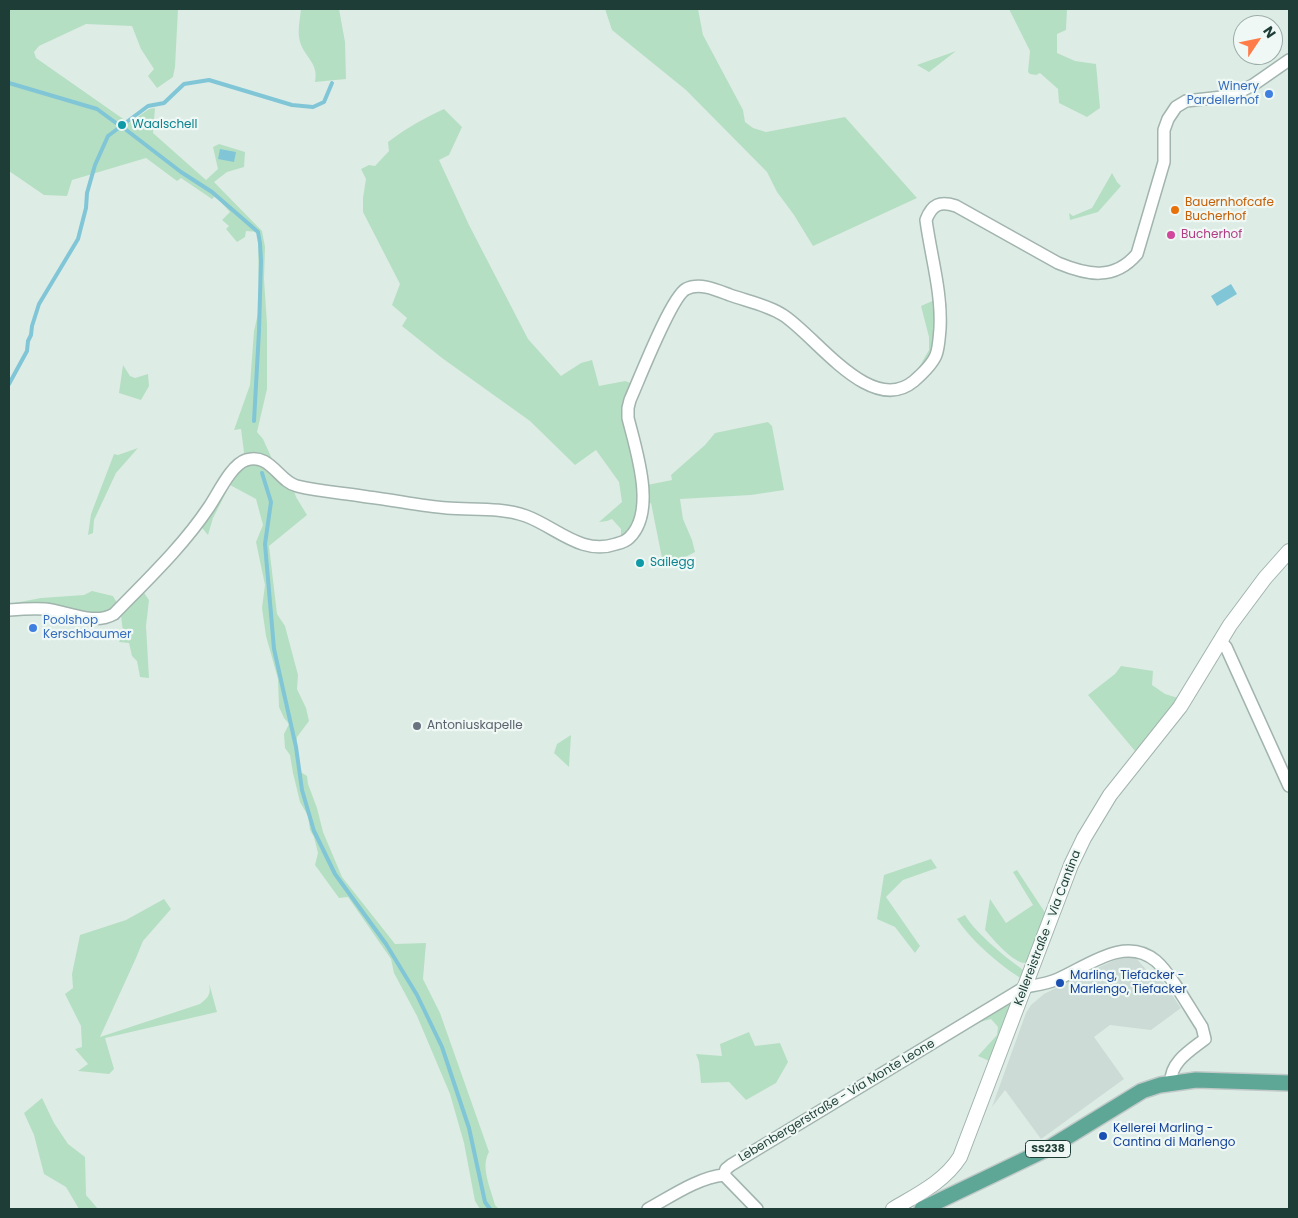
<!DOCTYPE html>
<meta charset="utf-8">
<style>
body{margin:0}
#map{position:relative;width:1298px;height:1218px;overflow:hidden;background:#deece6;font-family:Poppins,sans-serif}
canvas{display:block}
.frame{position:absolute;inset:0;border:10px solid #1e3d36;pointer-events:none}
.north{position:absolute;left:1233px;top:15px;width:50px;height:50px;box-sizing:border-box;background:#eff8f4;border:1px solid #9bada8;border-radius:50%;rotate:56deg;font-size:14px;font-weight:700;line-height:20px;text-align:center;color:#1e3d36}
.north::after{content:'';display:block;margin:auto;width:18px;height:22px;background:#ff7c49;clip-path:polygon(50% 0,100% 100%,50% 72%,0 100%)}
</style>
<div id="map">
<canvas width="1298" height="1218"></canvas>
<div class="frame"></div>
<div class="north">N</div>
</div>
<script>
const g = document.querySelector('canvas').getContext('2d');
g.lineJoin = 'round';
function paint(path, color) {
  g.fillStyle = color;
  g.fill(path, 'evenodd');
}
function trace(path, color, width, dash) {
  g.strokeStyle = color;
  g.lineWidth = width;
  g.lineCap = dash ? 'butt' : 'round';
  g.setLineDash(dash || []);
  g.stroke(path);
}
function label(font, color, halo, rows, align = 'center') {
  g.font = font + ' Poppins,sans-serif';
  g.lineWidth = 4.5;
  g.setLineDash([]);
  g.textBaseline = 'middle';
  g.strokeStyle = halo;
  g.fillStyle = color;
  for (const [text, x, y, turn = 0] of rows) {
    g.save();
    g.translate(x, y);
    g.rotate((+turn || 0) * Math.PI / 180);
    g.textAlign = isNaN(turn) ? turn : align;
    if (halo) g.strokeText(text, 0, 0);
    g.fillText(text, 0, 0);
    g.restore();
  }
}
const built = new Path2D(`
 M 1128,958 L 1136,958 L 1149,973 L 1154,969 L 1181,1008 L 1151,1030 L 1110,1025 L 1094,1037 L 1124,1079 L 1041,1139 L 1005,1090 L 992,1107 L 1026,1013 L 1031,1005 L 1044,994 L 1070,981 L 1117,959 Z`);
const green = new Path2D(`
 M 9,9 L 178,9 L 175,67 L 173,77 L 157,88 L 148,76 L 154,69 L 141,49 L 132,26 L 86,24 L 39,46 L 34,52 L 36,58 L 129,123 L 149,109 L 155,108 L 153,133 L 206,180 L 218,169 L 213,147 L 219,144 L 245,152 L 244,167 L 227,172 L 214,182 L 262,231 L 265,247 L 264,279 L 267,324 L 267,389 L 257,432 L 263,439 L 277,470 L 294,491 L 296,497 L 307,515 L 269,546 L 277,614 L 285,626 L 298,675 L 297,689 L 306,708 L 309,721 L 297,737 L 296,747 L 299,771 L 307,776 L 308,784 L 317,808 L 323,832 L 342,877 L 395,944 L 426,943 L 423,979 L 440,1013 L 489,1152 C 480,1167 491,1189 495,1205 L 499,1209 L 480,1209 L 475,1201 L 464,1143 L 450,1094 L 417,1016 L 394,973 L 391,959 L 348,897 L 339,898 L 315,865 L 318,853 L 314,837 L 310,830 L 308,816 L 300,802 L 293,773 L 290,755 L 285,748 L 284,734 L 289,724 L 284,718 L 279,707 L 278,679 L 266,636 L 262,608 L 265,585 L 256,542 L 263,525 L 256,499 L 230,485 L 213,518 L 208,535 L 198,523 L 245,460 L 241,429 L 234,430 L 250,385 L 254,331 L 259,309 L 258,232 L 246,231 L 245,237 L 237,242 L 226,229 L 229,226 L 222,220 L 230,212 L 215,196 L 212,199 L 181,178 L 177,181 L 146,158 L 72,180 L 67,196 L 44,195 L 9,171 Z
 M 301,9 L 339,9 L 345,42 L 346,79 L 315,82 C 319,63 305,58 300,42 C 297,32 300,19 301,9 Z
 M 605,9 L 698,9 L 703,35 L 743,110 L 745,122 L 753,128 L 766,132 L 845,117 L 917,198 L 813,246 L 794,215 L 777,192 L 767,172 L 686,90 L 612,30 Z
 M 1009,9 L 1067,9 L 1066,30 L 1057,34 L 1057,53 L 1075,61 L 1096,64 L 1100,108 L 1087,117 L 1059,103 L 1058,89 L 1040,73 L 1036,75 L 1030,74 L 1028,72 L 1030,51 Z
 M 956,51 L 929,72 L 917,65 Z
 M 444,109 L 462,127 L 449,155 L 439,160 L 469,225 L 528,339 L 561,376 L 581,363 L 592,360 L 599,386 L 625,381 L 636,385 L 630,400 L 642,486 L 672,480 L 671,475 L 705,445 L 715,433 L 768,422 L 772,426 L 784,490 L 751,495 L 680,499 L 683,519 L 692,540 L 695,552 L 664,568 L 651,503 L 646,505 L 621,543 L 621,529 L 612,519 L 607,521 L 599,522 L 622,502 L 619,482 L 596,450 L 575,465 L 530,421 L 442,358 L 402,326 L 407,318 L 392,305 L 400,284 L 363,212 L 363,198 L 366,179 L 361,169 L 369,165 L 375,166 L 389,151 L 388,142 C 407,128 422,119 444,109 Z
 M 1112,173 L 1117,182 L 1121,186 L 1098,212 L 1070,220 L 1069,213 L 1073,216 L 1092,208 Z
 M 939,298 L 939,326 L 931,355 L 918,369 L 929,350 L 929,337 L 921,306 Z
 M 123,365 L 130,376 L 135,378 L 148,374 L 149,386 L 141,400 L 119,393 Z
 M 138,448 L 116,473 L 94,520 L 93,533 L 88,535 L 91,514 L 114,454 L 118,455 Z
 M 140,587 L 149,600 L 146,626 L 149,678 L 140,677 L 137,661 L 132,656 L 129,643 L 119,642 L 123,632 L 120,608 L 114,614 L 9,610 L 9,604 L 41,598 L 84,595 L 92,591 L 113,596 L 120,608 Z
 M 1121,666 L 1153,671 L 1152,685 L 1165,694 L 1178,698 L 1150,737 L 1135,751 L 1088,695 L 1115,674 Z
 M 571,735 L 569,767 L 554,753 L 557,744 Z
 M 931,859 L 937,868 L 903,880 L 886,897 L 920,946 L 915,953 L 895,927 L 877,919 L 884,875 Z
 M 1017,870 L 1046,914 L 1029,959 L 1025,963 C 1013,963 993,939 985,930 L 990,899 L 1006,923 L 1033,905 L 1013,872 Z
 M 164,899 L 171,909 L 143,941 L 136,958 L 100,1037 L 200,1004 C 209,997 211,994 209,983 L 217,1012 L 105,1038 L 114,1069 L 109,1074 L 78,1071 L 88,1064 L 75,1049 L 82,1047 L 81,1026 L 65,994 L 73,988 L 72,974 L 80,935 L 126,920 Z
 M 965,915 C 976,934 1010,961 1029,974 L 1027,982 C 1003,968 973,943 957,919 Z
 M 1025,987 L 996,1064 L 978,1056 L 997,1035 L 998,1027 L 991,1019 L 980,1022 L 978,1015 Z
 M 749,1032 L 755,1046 L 780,1043 L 788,1062 L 776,1083 L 746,1100 L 729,1082 L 701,1083 L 699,1062 L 696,1054 L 722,1056 L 720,1044 Z
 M 42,1098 L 54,1123 L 68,1144 L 85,1157 L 86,1195 L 98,1209 L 79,1209 L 66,1187 L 44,1174 L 34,1135 L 24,1113 Z`);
const water = new Path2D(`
 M 220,149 L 236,152 L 234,162 L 218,159 Z
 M 1231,284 L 1237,294 L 1217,306 L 1211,296 Z`);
const stream = new Path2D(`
 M 9,83 L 97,109 L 116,123
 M 125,129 L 181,172 L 212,192 L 258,232 L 260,243 L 261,261 L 259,331 L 254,421
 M 9,384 L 27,351 L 28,341 L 31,335 L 32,326 L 39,304 L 78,239 L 86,208 L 87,193 L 95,165 L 108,136 L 148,106 L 164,103 L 184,84 L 209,80 L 292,105 L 313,107 L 324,102 L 332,83
 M 262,473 L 271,502 L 265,544 L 274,649 L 296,747 L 302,790 L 314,831 L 335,874 L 386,944 L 417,995 L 442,1047 L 469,1128 L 485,1202 L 490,1209`);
const minor = new Path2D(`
 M 9,610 C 21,609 33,608 45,609 C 67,611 93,626 114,614 C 147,580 183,546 209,507 C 218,494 231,465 246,460 C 270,452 279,482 297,486 C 321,492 345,493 368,497 C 394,500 421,506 447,508 C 473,510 501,507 526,516 C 556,527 582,556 616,544 C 620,543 626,541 629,538 C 657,512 636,450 628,418 L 628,408 L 630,400 C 639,380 671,297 686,289 C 700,282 717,290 730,295 C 747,301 768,305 783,315 C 816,336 871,417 914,381 C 922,374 932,365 936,355 C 939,347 939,338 940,329 C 942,292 931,257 926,220 C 932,204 940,201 956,206 L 1058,263 C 1087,275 1114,281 1137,254 L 1164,162 L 1164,130 L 1168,119 L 1176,107 L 1186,101 L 1231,96 L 1253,85 L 1289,60
 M 1220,640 L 1226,647 L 1289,786
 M 724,1175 L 726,1169 L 731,1165 L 1025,987 C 1036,985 1047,984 1058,979 C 1088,966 1125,935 1156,961 C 1171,974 1190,1009 1202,1027 L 1205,1039 C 1191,1050 1170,1062 1171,1082
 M 724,1175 L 757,1209
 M 648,1209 C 670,1197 699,1177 724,1175`);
const tertiary = new Path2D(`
 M 893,1209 C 918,1194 944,1182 960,1157 L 1071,865 L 1084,838 L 1110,795 L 1180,707 L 1230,625 L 1265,578 L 1289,551`);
const primary = new Path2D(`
 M 922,1209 L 1049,1148 L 1142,1091 L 1160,1085 L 1196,1080 L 1289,1083`);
const markers = [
 [1269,94,5,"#3f7fe0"],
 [122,125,5,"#0f9aa8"],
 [1175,210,5,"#e8710a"],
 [1171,235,5,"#d1479c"],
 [640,563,5,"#0f9aa8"],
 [33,628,5,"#3f7fe0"],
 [417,726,5,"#6b7280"],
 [1060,983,5,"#1a4fb4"],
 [1103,1136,5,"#1a4fb4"]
];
const shields = [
 [1048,1149,45]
];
const shieldNames = [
 ["SS238",1048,1149]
];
const shopNames = [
 ["Winery",1259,87],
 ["Pardellerhof",1259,101],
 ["Poolshop",43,621,"left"],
 ["Kerschbaumer",43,635,"left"]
];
const cultureNames = [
 ["Waalschell",132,125],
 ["Sailegg",650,563]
];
const foodNames = [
 ["Bauernhofcafe",1185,203],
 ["Bucherhof",1185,217]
];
const hotelNames = [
 ["Bucherhof",1181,235]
];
const worshipNames = [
 ["Antoniuskapelle",427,726]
];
const streetNames = [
 ["Kellereistraße - Via Cantina",1048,928,-69],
 ["Lebenbergerstraße - Via Monte Leone",837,1101,-31]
];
const transitNames = [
 ["Marling, Tiefacker -",1070,976],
 ["Marlengo, Tiefacker",1070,990],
 ["Kellerei Marling -",1113,1129],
 ["Cantina di Marlengo",1113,1143]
];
paint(built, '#ccdbd5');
paint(green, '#b5dfc2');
paint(water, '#80c6d7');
trace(stream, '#80c6d7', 4);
trace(minor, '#a1b4ae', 14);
trace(tertiary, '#a1b4ae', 16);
trace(primary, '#c0c9c7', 18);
trace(minor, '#fff', 11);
trace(tertiary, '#fff', 14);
trace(primary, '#5ea696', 15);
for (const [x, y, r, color] of markers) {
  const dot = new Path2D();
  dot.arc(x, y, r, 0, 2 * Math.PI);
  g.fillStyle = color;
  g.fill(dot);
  trace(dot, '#eff8f4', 2);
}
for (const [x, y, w] of shields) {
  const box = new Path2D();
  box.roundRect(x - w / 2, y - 8.5, w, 17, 4);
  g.fillStyle = '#eff8f4';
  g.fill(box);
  trace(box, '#1e3d36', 1);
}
label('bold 11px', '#1e3d36', null, shieldNames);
label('12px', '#366cbe', '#eff8f4', shopNames, 'right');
label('12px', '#0d838f', '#eff8f4', cultureNames, 'left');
label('12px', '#c56008', '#eff8f4', foodNames, 'left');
label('12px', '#b23c85', '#eff8f4', hotelNames, 'left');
label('12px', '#5b616d', '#eff8f4', worshipNames, 'left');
label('12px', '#1e3d36', '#eff8f4', streetNames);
label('12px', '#164399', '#eff8f4', transitNames, 'left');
</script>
